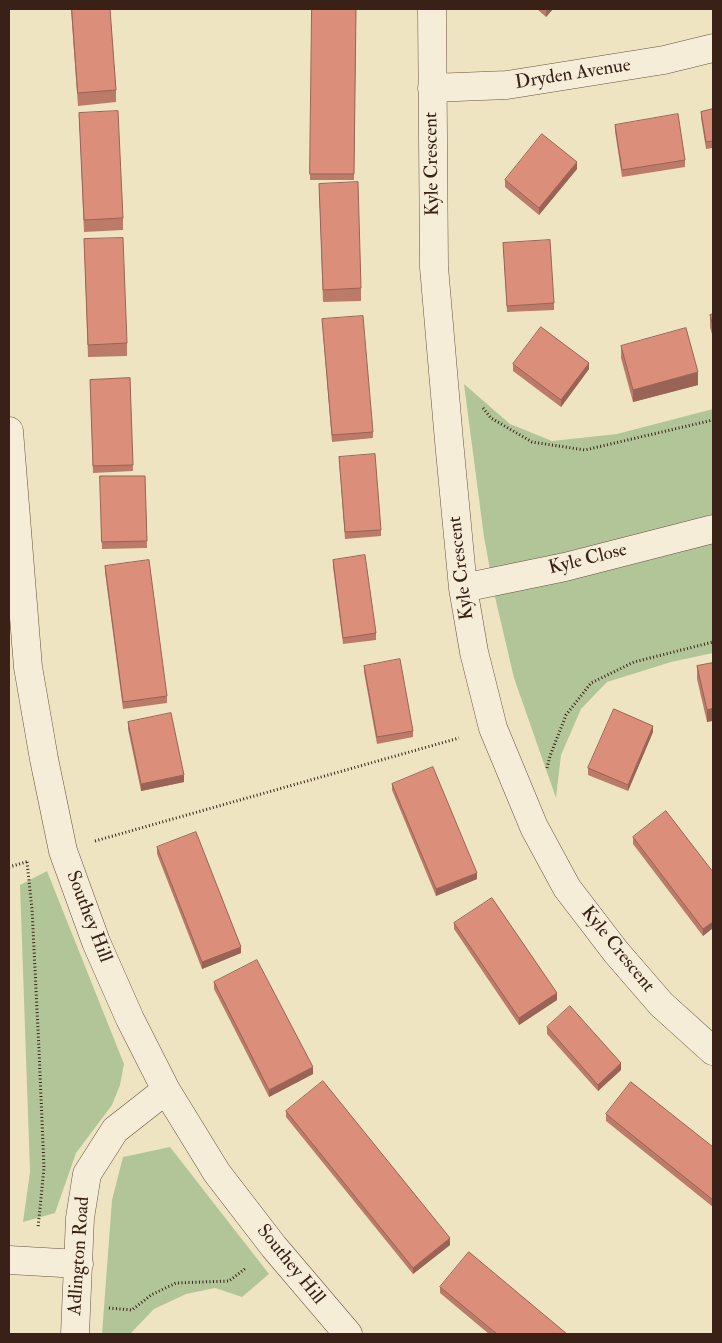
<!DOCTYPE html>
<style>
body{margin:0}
#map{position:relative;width:722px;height:1343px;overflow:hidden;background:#efe4c1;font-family:"IM FELL Double Pica",serif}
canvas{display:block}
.frame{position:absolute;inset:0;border:10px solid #392118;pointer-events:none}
</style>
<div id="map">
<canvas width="722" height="1343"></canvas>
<div class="frame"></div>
</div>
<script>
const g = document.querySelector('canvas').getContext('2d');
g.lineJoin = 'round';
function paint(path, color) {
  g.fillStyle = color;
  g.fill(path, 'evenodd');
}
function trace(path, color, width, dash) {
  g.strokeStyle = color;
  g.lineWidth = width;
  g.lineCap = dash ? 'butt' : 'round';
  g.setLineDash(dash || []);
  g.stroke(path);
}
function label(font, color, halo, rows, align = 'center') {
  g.font = font + ' "IM FELL Double Pica",serif';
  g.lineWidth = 4;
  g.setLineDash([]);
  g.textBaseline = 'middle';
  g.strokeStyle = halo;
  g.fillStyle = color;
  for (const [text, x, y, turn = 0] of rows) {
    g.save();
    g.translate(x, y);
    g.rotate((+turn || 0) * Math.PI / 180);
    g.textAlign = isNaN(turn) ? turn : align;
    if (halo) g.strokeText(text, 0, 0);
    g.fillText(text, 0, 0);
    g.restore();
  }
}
const green = new Path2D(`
 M 464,384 L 510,424 L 552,441 L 617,434 L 713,409 L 713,653 L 671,662 L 607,682 L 581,709 L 561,755 L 556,798 L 514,678 L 495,597 L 484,537 Z
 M 47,871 L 124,1064 L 120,1085 L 112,1105 L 76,1153 L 55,1213 L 23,1222 L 30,1172 L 20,885 Z
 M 170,1147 L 269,1274 L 242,1297 L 215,1288 L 186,1294 L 154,1309 L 130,1334 L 102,1334 L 112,1200 L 123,1157 Z`);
const path = new Path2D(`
 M 483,408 L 491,418 L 532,442 L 585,450 L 713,420
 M 547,768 L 550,756 L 566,715 L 591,683 L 634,662 L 713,642
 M 95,841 L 459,738
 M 27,862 L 32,909 L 39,1050 L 44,1168 L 38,1228
 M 9,867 L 29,861
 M 109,1308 L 132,1310 L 151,1295 L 176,1283 L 229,1281 L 246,1268`);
const minor = new Path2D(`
 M 432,9 L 434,267 L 449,441 L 463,588 L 474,652 L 493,728 L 534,827 L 567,888 L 616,952 L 661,1004 L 713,1051
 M 432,88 L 507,85 L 664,60 L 713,48
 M 9,431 L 28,667 L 44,759 L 63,851 L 96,942 L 130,1019 L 166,1090 L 217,1173 L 274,1247 L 348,1334
 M 463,588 L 565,567 L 713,529
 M 9,1260 L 79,1264
 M 75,1334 L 80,1218 L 87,1174 L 115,1130 L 166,1090`);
const wall = new Path2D(`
 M 71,9 L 110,9 L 116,90 L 116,102 L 78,106 Z
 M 312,9 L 356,9 L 354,180 L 310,180 Z
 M 537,9 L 553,9 L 546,17 Z
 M 713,109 L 713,148 L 706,149 L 701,118 L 701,112 Z
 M 79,113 L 123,218 L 123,230 L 84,232 Z
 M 615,125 L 685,160 L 685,167 L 622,177 L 615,131 Z
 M 577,169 L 539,215 L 505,187 L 505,180 Z
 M 319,184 L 361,288 L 361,301 L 323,302 Z
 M 84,239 L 127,343 L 127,356 L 88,357 Z
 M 503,243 L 554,303 L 554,310 L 507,312 Z
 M 713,314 L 713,338 L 710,327 L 710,315 Z
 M 322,319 L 373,432 L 373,438 L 332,442 Z
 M 621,346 L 698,385 L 633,402 L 621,358 Z
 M 513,364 L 589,369 L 561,407 L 513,371 Z
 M 130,378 L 133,471 L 93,473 L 90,380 Z
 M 339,457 L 381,530 L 381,536 L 345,539 Z
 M 100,476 L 145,476 L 147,548 L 102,549 Z
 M 333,560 L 376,633 L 376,640 L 343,644 L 333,567 Z
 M 105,566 L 167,696 L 167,703 L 123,709 L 105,572 Z
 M 713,663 L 707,722 L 697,679 L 697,666 Z
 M 364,666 L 413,731 L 413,737 L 377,744 L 364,672 Z
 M 128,722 L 184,782 L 141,791 L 128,729 Z
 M 653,732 L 628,791 L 588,775 L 588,768 Z
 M 392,784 L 477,879 L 436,896 L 392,790 Z
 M 633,837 L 713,872 L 713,928 L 703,936 L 633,844 Z
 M 157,847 L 241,953 L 202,969 L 157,854 Z
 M 454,923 L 557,1000 L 519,1025 L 454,929 Z
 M 214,982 L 313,1074 L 269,1097 L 214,989 Z
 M 547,1027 L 621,1070 L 598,1091 L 547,1034 Z
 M 286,1111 L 450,1245 L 413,1274 L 286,1117 Z
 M 606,1114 L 713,1147 L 713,1207 L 606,1121 Z
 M 440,1287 L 567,1334 L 489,1334 L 440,1293 Z`);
const shadedWall = new Path2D(`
 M 548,9 L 553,9 L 546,17 L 546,10 Z
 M 577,162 L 577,169 L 539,215 L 539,208 Z
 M 589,363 L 589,369 L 561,407 L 561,400 Z
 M 698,372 L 698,385 L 633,402 L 633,390 Z
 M 713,708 L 713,721 L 707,722 L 707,710 Z
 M 653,726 L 653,732 L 628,791 L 628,785 Z
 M 184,775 L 184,782 L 141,791 L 141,784 Z
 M 477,873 L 477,879 L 436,896 L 436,889 Z
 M 713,922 L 713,928 L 703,936 L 703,929 Z
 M 241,947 L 241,953 L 202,969 L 202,962 Z
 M 557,993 L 557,1000 L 519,1025 L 519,1018 Z
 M 621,1063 L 621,1070 L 598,1091 L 598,1085 Z
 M 313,1067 L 313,1074 L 269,1097 L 269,1090 Z
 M 450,1238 L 450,1245 L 413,1274 L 413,1268 Z`);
const building = new Path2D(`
 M 72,9 L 110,9 L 116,90 L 78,93 Z
 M 312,9 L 356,9 L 354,174 L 310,174 Z
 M 713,109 L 713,141 L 706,142 L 701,112 Z
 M 118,111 L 123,218 L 84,220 L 79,113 Z
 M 678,114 L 685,160 L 622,170 L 615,125 Z
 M 542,134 L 577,162 L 539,208 L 505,180 Z
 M 358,182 L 361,288 L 323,290 L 319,184 Z
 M 123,238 L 127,343 L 88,345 L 84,239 Z
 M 550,240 L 554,303 L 507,306 L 503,243 Z
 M 713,314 L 713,326 L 710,315 Z
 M 363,316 L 373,432 L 332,435 L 322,319 Z
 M 541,327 L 589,363 L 561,400 L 513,364 Z
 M 686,328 L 698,372 L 633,390 L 621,346 Z
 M 130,378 L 133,465 L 93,466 L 90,380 Z
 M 375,454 L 381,530 L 345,532 L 339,457 Z
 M 100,476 L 145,476 L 147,541 L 102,542 Z
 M 365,555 L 376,633 L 343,638 L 333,560 Z
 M 149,560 L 167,696 L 123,702 L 105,566 Z
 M 400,659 L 413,731 L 377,737 L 364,666 Z
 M 713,663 L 713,708 L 707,710 L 697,666 Z
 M 614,709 L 653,726 L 628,785 L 588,768 Z
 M 171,713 L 184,775 L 141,784 L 128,722 Z
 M 433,767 L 477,873 L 436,889 L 392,784 Z
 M 666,811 L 713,872 L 713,922 L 703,929 L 633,837 Z
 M 196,832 L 241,947 L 202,962 L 157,847 Z
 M 492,898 L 557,993 L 519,1018 L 454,923 Z
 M 257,960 L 313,1067 L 269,1090 L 214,982 Z
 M 570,1006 L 621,1063 L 598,1085 L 547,1027 Z
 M 323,1081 L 450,1238 L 413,1268 L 286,1111 Z
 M 631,1082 L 713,1147 L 713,1200 L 606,1114 Z
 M 469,1252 L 567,1334 L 497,1334 L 440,1287 Z`);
const streetNames = [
 ["Dryden Avenue",573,75,-9],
 ["Kyle Crescent",433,164,-91],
 ["Kyle Close",588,560,-14],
 ["Kyle Crescent",462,568,-97],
 ["Southey Hill",88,917,69],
 ["Kyle Crescent",617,950,51],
 ["Adlington Road",80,1256,-86],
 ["Southey Hill",290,1265,51]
];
paint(green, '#b2c598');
trace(minor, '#665242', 29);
trace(path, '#392118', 3, [1, 2.5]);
trace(minor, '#f5edd7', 28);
paint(wall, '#bc7a69');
paint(shadedWall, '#996355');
paint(building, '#db8e7a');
trace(building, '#996355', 1);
label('19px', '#392118', '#f5edd7', streetNames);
</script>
